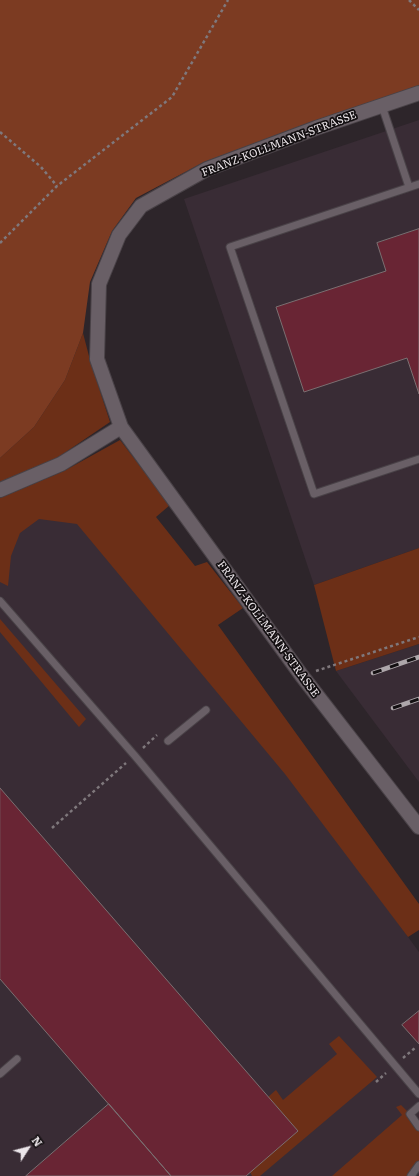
<!DOCTYPE html>
<style>
body{margin:0}
#map{position:relative;width:419px;height:1176px;overflow:hidden;background:#2d252a;font-family:Literata,serif}
canvas{display:block}
.north{position:absolute;left:8px;top:1128px;width:40px;height:40px;-webkit-text-stroke:3px #130f11;paint-order:stroke;rotate:54deg;font-size:11px;font-weight:700;line-height:16px;text-align:center;color:#ece6ea}
.north::after{content:'';display:block;margin:auto;width:14px;height:18px;background:#ece6ea;clip-path:polygon(50% 0,100% 100%,50% 72%,0 100%)}
</style>
<div id="map">
<canvas width="419" height="1176"></canvas>
<div class="north">N</div>
</div>
<script>
const g = document.querySelector('canvas').getContext('2d');
g.lineJoin = 'round';
function paint(path, color) {
  g.fillStyle = color;
  g.fill(path, 'evenodd');
}
function trace(path, color, width, dash) {
  g.strokeStyle = color;
  g.lineWidth = width;
  g.lineCap = dash ? 'butt' : 'round';
  g.setLineDash(dash || []);
  g.stroke(path);
}
function label(font, color, halo, rows, align = 'center') {
  g.font = font + ' Literata,serif';
  g.lineWidth = 3.5;
  g.setLineDash([]);
  g.textBaseline = 'middle';
  g.strokeStyle = halo;
  g.fillStyle = color;
  for (const [text, x, y, turn = 0] of rows) {
    g.save();
    g.translate(x, y);
    g.rotate((+turn || 0) * Math.PI / 180);
    g.textAlign = isNaN(turn) ? turn : align;
    if (halo) g.strokeText(text, 0, 0);
    g.fillText(text, 0, 0);
    g.restore();
  }
}
const built = new Path2D(`
 M 419,120 L 419,548 L 314,585 L 184,199 Z
 M 78,483 L 419,952 L 419,1176 L 0,1176 L 0,510 Z
 M 419,644 L 419,782 L 336,671 Z`);
const green = new Path2D(`
 M 83,333 L 90,360 L 110,422 L 57,458 L 0,482 L 0,458 L 34,427 L 65,380 Z
 M 120,440 L 170,505 L 156,517 L 195,566 L 207,562 L 243,608 L 218,625 L 419,904 L 419,930 L 408,937 L 285,774 L 77,524 L 39,519 L 20,533 L 11,556 L 8,586 L 0,582 L 0,498 L 64,471 Z
 M 419,548 L 419,644 L 336,671 L 314,585 Z
 M 0,619 L 86,719 L 79,727 L 0,632 Z
 M 339,1036 L 377,1077 L 260,1176 L 252,1176 L 250,1172 L 268,1097 L 276,1090 L 283,1100 L 337,1054 L 329,1044 Z
 M 401,1105 L 410,1114 L 419,1127 L 419,1165 L 411,1176 L 332,1176 L 402,1115 L 396,1107 Z`);
const forest = new Path2D(`
 M 0,0 L 419,0 L 419,86 L 314,121 L 204,162 L 136,198 L 112,231 L 90,282 L 83,333 L 65,380 L 34,427 L 0,458 Z`);
const building = new Path2D(`
 M 419,229 L 419,394 L 407,358 L 304,392 L 276,307 L 386,271 L 377,243 Z
 M 0,788 L 298,1131 L 246,1176 L 171,1176 L 0,979 Z
 M 419,1011 L 419,1044 L 402,1025 Z
 M 109,1104 L 171,1176 L 26,1176 Z`);
const path = new Path2D(`
 M 409,0 L 419,10
 M 0,132 L 41,167 L 57,186
 M 0,243 L 57,186 L 172,97 L 228,0
 M 316,671 L 419,637
 M 143,748 L 157,735
 M 52,828 L 126,763
 M 403,1058 L 415,1048
 M 376,1082 L 386,1073`);
const service = new Path2D(`
 M 382,106 L 409,187
 M 419,184 L 230,247 L 314,494 L 419,459
 M 0,601 L 135,756 L 419,1094
 M 168,741 L 206,710
 M 0,1074 L 17,1059
 M 419,1106 L 410,1114 L 419,1127
 M 411,1176 L 419,1165`);
const minor = new Path2D(`
 M 419,93 L 316,128 L 207,169 L 141,206 L 119,235 L 99,284 L 97,359 L 121,427 L 302,676 L 419,827
 M 0,490 L 61,464 L 121,427`);
const rail = new Path2D(`
 M 373,673 L 419,657
 M 393,708 L 419,699`);
const streetNames = [
 ["FRANZ-KOLLMANN-STRASSE",279,144,-21],
 ["FRANZ-KOLLMANN-STRASSE",268,629,54]
];
paint(built, '#392c35');
paint(green, '#6c2f17');
paint(forest, '#7c3b22');
paint(building, '#692534');
trace(building, '#7b6f71', 1);
trace(service, '#494247', 9);
trace(minor, '#494247', 16);
trace(path, '#7f787c', 2.5, [3, 3]);
trace(service, '#695f66', 7);
trace(minor, '#695f66', 14);
trace(rail, '#ada6aa', 4.5);
trace(rail, '#130f11', 3, [9]);
label('11px', '#ece6ea', '#130f11', streetNames);
</script>
